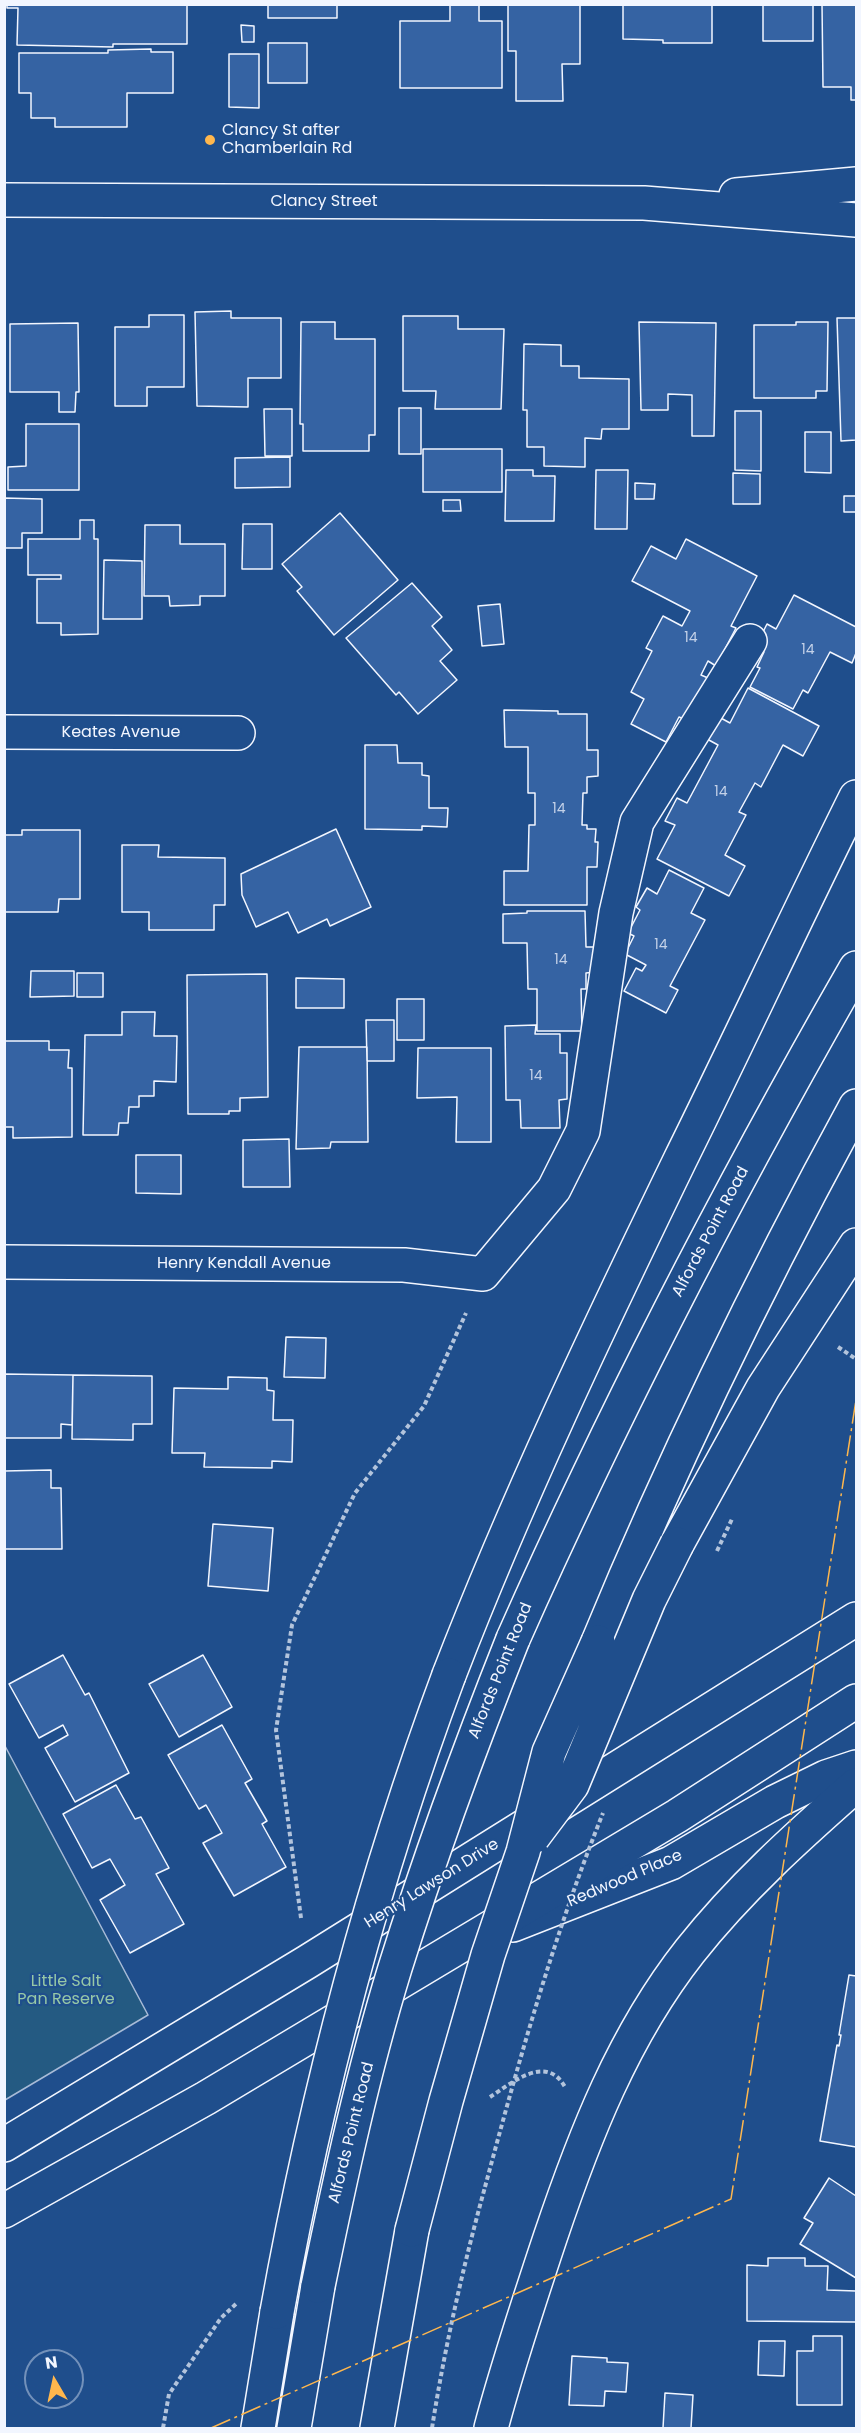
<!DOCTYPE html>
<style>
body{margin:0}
#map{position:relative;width:861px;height:2433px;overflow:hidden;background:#1f4e8c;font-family:Poppins,sans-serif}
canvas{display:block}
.frame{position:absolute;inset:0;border:6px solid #f2f6ff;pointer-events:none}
.north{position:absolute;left:24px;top:2349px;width:60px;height:60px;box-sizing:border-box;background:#1f4e8c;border:2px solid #7391ba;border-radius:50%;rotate:351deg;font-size:16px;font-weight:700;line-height:24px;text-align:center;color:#f2f6ff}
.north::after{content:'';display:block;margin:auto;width:21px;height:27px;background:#ffb74d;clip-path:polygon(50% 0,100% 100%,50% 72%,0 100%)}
</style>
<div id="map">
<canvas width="861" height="2433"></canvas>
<div class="frame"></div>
<div class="north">N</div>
</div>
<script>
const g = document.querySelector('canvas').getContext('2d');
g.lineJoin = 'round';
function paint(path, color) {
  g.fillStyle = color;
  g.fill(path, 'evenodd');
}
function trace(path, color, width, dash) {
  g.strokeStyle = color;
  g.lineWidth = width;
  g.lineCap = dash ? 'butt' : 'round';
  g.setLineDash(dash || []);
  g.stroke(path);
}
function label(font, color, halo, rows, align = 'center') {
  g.font = font + ' Poppins,sans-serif';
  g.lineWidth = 4.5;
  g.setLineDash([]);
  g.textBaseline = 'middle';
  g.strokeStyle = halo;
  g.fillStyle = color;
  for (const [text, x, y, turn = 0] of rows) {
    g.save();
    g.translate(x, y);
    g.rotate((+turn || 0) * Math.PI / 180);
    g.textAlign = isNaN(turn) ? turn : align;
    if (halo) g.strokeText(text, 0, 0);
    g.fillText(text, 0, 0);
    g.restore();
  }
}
const green = new Path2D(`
 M 5,1746 L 148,2015 L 5,2100 L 4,2100 Z`);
const building = new Path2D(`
 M 7,4 L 187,4 L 187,44 L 113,44 L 113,47 L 17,45 L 18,8 L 7,8 Z
 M 268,4 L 337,4 L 337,18 L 268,18 Z
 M 450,4 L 479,4 L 479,21 L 502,21 L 502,88 L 400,88 L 400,21 L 450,21 Z
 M 508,4 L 580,4 L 580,64 L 562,64 L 563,101 L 516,101 L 516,51 L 508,51 Z
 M 623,4 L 712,4 L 712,43 L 663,43 L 663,40 L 623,39 Z
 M 763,4 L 813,4 L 813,41 L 763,41 Z
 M 822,4 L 856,4 L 856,100 L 851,100 L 851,87 L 823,87 Z
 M 241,25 L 254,26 L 254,42 L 242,42 Z
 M 268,43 L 307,43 L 307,83 L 268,83 Z
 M 151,49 L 151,52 L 173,52 L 173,93 L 127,93 L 127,127 L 55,127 L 55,118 L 31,118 L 31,93 L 19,93 L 19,53 L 108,53 L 108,50 Z
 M 229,54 L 259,54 L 259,108 L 229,107 Z
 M 231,311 L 231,318 L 281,318 L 281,378 L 248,378 L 248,407 L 197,406 L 195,312 Z
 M 149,315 L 184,315 L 184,387 L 147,387 L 147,406 L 115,406 L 115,327 L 149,327 Z
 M 403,316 L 458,316 L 458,329 L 504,329 L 501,409 L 435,409 L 436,391 L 403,391 Z
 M 837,318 L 856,318 L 856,440 L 841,441 Z
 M 301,322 L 335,322 L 335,339 L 375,339 L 375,435 L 369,435 L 369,451 L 303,451 L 303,424 L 300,424 Z
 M 639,322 L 716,323 L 714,436 L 692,436 L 692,395 L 668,394 L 668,410 L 641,410 Z
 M 796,322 L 828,322 L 827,391 L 816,391 L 816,398 L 754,398 L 754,325 L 796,325 Z
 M 78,323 L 79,392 L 76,392 L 75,412 L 59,412 L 59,392 L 10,392 L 10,324 Z
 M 524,344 L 561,345 L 561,366 L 579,366 L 579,378 L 629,379 L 629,429 L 602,429 L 601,439 L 585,438 L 585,467 L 544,466 L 544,447 L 527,447 L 527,410 L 523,410 Z
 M 399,408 L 421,408 L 421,454 L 399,454 Z
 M 264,409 L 292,409 L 292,456 L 265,456 Z
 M 735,411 L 761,411 L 761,471 L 735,470 Z
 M 26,424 L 79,424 L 79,490 L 8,490 L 8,467 L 26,466 Z
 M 805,432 L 831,432 L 831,473 L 805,472 Z
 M 423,449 L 502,449 L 502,492 L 423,492 Z
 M 290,457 L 290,487 L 235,488 L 235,458 Z
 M 506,470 L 533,470 L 533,476 L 555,476 L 554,521 L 505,521 Z
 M 596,470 L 628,470 L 627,529 L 595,529 Z
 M 733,473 L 760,474 L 760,504 L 733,504 Z
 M 635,483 L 655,484 L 654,499 L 635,499 Z
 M 844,496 L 856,496 L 856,512 L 844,512 Z
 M 4,498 L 42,499 L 42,533 L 22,533 L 22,548 L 4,548 Z
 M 443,500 L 460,500 L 461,511 L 443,511 Z
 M 340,513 L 398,580 L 334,635 L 297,591 L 302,587 L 282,564 Z
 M 80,520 L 94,520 L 94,539 L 98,539 L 98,634 L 61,635 L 61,623 L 37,623 L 37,579 L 61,579 L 61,575 L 28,575 L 28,539 L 80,539 Z
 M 243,524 L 272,524 L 272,569 L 242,569 Z
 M 145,525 L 180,525 L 180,544 L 225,544 L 225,596 L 200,596 L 200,605 L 170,606 L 169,596 L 144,596 Z
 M 686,539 L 757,576 L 731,626 L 736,628 L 716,666 L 708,661 L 701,675 L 708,678 L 686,720 L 679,717 L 666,742 L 631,724 L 644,699 L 631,692 L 652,651 L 646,648 L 663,616 L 682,626 L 690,611 L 632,581 L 651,546 L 676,559 Z
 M 104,560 L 142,561 L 142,619 L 103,619 Z
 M 412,583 L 442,617 L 432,626 L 452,650 L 440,661 L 457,680 L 418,714 L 399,692 L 396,695 L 346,638 Z
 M 794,595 L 856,627 L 856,653 L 852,663 L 830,652 L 808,693 L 803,690 L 793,709 L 750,687 L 760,668 L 757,667 L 764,652 L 755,648 L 767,624 L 776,629 Z
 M 500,604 L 504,644 L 482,646 L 478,606 Z
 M 748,688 L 819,726 L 803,756 L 783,745 L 761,787 L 755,783 L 739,812 L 746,815 L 725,855 L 745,866 L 729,896 L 657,859 L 675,825 L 665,821 L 677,798 L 687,803 L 718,745 L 707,739 L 719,717 L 730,723 Z
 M 504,710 L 558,711 L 558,714 L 587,714 L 587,750 L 598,750 L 598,776 L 587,777 L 587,793 L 583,793 L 582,825 L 587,825 L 587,829 L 596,829 L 595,842 L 598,842 L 597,867 L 587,867 L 587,905 L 504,905 L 504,871 L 528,871 L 529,825 L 535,825 L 535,793 L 528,793 L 528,747 L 505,747 Z
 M 365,745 L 397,745 L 398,763 L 422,763 L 422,775 L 429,776 L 429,808 L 448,808 L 447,827 L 422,826 L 422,830 L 365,829 Z
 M 336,829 L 371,907 L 330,926 L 327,919 L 298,933 L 288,912 L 256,927 L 242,895 L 241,874 Z
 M 22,830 L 80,830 L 80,899 L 59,899 L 58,912 L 4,912 L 4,835 L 22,835 Z
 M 122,845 L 159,845 L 158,857 L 225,858 L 225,905 L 214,905 L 214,930 L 149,930 L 149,912 L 122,912 Z
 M 669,870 L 704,888 L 691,913 L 705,920 L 670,986 L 678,990 L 666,1013 L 624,991 L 636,968 L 642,971 L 646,965 L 625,954 L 634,936 L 628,933 L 640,910 L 636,907 L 647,888 L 657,894 Z
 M 527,911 L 585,911 L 586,947 L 595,947 L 595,972 L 586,973 L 586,989 L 581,989 L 582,1031 L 537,1031 L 537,989 L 528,989 L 527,943 L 503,943 L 503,914 L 527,913 Z
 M 31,971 L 74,971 L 74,996 L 30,997 Z
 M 77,973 L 103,973 L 103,997 L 77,997 Z
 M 267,974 L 268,1097 L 240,1098 L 240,1111 L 229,1111 L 229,1114 L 188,1114 L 187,975 Z
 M 296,978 L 344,979 L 344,1008 L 296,1008 Z
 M 397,999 L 424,999 L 424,1040 L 397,1040 Z
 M 122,1012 L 155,1012 L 154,1036 L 177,1036 L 176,1082 L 154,1081 L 154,1096 L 139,1096 L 139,1107 L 129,1107 L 128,1123 L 119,1123 L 118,1135 L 83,1135 L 85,1035 L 122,1035 Z
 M 366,1020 L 394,1020 L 394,1061 L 367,1061 Z
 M 536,1025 L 535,1034 L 560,1034 L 560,1053 L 567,1053 L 567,1099 L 559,1100 L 560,1128 L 521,1128 L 520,1100 L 506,1100 L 505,1026 Z
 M 4,1041 L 49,1041 L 49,1050 L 69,1050 L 68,1068 L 72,1068 L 72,1137 L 13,1138 L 13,1127 L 4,1127 Z
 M 299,1047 L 367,1047 L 368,1142 L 331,1142 L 330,1148 L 296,1149 Z
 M 418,1048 L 491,1048 L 491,1142 L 456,1142 L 457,1097 L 417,1098 Z
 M 289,1139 L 290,1187 L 243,1187 L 243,1140 Z
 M 136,1155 L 181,1155 L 181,1194 L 136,1193 Z
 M 286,1337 L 326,1338 L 325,1378 L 284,1377 Z
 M 4,1374 L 73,1375 L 72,1425 L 61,1424 L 61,1438 L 4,1438 Z
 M 73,1375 L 152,1376 L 152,1424 L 133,1424 L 133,1440 L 72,1439 Z
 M 228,1377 L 267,1378 L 267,1390 L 274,1391 L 273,1420 L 293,1420 L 292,1462 L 272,1461 L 272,1468 L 204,1467 L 205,1453 L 172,1453 L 174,1388 L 228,1389 Z
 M 51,1470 L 51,1488 L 61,1488 L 62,1549 L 4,1549 L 4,1471 Z
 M 213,1524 L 273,1528 L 268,1591 L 208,1586 Z
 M 63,1655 L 85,1695 L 89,1693 L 129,1773 L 75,1802 L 45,1748 L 68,1735 L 63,1725 L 39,1738 L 9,1684 Z
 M 203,1655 L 232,1707 L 179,1737 L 149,1684 Z
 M 222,1725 L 252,1779 L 245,1783 L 267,1821 L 262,1824 L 286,1867 L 234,1896 L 203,1843 L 222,1833 L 206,1805 L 199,1809 L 168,1755 Z
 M 116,1785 L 135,1819 L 141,1817 L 169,1868 L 156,1874 L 184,1924 L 130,1953 L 100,1900 L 125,1885 L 110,1859 L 92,1868 L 63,1814 Z
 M 849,1975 L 856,1976 L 856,2147 L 820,2141 L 837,2045 L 839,2046 L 841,2035 L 839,2035 Z
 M 829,2178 L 856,2196 L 856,2278 L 800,2244 L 813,2223 L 804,2218 Z
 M 768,2258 L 805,2258 L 805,2266 L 828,2266 L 827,2290 L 856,2291 L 856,2322 L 747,2321 L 747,2265 L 768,2266 Z
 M 813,2336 L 842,2336 L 842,2405 L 797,2405 L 797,2351 L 813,2351 Z
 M 759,2341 L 785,2341 L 784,2376 L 758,2375 Z
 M 572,2356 L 607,2358 L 607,2362 L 628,2363 L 626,2392 L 605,2391 L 604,2406 L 569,2405 Z
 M 665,2393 L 693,2395 L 691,2428 L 663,2428 Z`);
const path = new Path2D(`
 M 838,1347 L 856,1359
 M 301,1918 L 276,1730 L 292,1625 L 355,1493 L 424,1406 L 466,1313
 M 490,2097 C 512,2083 546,2053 565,2087
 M 163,2428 L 169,2394 L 221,2318 L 237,2303
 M 432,2428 C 445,2346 463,2267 485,2187`);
const minor = new Path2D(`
 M 736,195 L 856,184
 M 4,200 L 644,203 L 856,220
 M 4,732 L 238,733
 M 4,1262 L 404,1265 L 483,1274 L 554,1189 L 583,1131 L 616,913 L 637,822 L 750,641
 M 513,1925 L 671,1863 L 775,1802 L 826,1777 L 856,1767`);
const major = new Path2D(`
 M 4,2145 L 307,1962 L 856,1619
 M 4,2211 L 206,2098 L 677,1816 L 856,1701`);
const highway = new Path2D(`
 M 677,1544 L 763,1388 L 856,1245
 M 513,1639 C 615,1409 731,1186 856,968
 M 598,1642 C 674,1458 761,1280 856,1106
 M 449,1675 C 517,1499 598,1329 680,1160 C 740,1039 796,917 856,797
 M 258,2428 L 277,2312
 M 294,2428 L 318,2286
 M 377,2428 L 412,2230
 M 491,2428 C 508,2364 529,2301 550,2238 C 584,2137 623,2036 690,1951 C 739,1889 797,1837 856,1785`);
const pathBridge = new Path2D(`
 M 717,1551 L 732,1519
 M 485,2187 C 519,2060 554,1935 603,1813`);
const highwayBridge = new Path2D(`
 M 533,1837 L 572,1785 L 649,1600 L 677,1544
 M 412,2230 L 446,2101 L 488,1955 L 523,1852 L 549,1752 L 598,1642
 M 318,2286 C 340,2179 363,2072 395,1968 C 430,1856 470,1747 513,1639
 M 277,2312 C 316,2095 372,1882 449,1675`);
const power = new Path2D(`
 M 211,2428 L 731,2199 L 856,1400`);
const markers = [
 [210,140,6,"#ffb74d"]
];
const numberNames = [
 ["14",691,638],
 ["14",808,650],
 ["14",721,792],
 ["14",559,809],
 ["14",661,945],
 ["14",561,960],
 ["14",536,1076]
];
const poiNames = [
 ["Clancy St after",222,131],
 ["Chamberlain Rd",222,149]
];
const streetNames = [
 ["Clancy Street",324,202],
 ["Keates Avenue",121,733],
 ["Alfords Point Road",711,1232,-62],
 ["Henry Kendall Avenue",244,1264],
 ["Alfords Point Road",501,1671,-68],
 ["Redwood Place",625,1879,-23],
 ["Henry Lawson Drive",432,1884,-32],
 ["Alfords Point Road",352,2133,-76]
];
const parkNames = [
 ["Little Salt",66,1982],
 ["Pan Reserve",66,2000]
];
paint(green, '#245a82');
trace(green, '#a8bbd7', 1.5);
paint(building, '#3563a3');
trace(building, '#f2f6ff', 1.5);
trace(minor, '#f2f6ff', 36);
trace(major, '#f2f6ff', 36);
trace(highway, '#f2f6ff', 36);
trace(path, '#b3c4dc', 4, [4.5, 3]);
trace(minor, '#1f4e8c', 33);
trace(major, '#1f4e8c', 33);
trace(highway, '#1f4e8c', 33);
trace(highwayBridge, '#f2f6ff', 36, []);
trace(pathBridge, '#b3c4dc', 4, [4.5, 3]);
trace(highwayBridge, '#1f4e8c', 33);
trace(power, '#ffb74d', 1.5, [21, 4.5, 3, 4.5]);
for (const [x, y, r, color] of markers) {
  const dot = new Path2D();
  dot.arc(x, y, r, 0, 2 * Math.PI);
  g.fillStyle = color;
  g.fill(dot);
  trace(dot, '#1f4e8c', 2);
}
label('14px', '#c3d1e8', null, numberNames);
label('16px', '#f2f6ff', '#1f4e8c', poiNames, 'left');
label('16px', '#f2f6ff', '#1f4e8c', streetNames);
label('16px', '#97c8a6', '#1f4e8c', parkNames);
</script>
